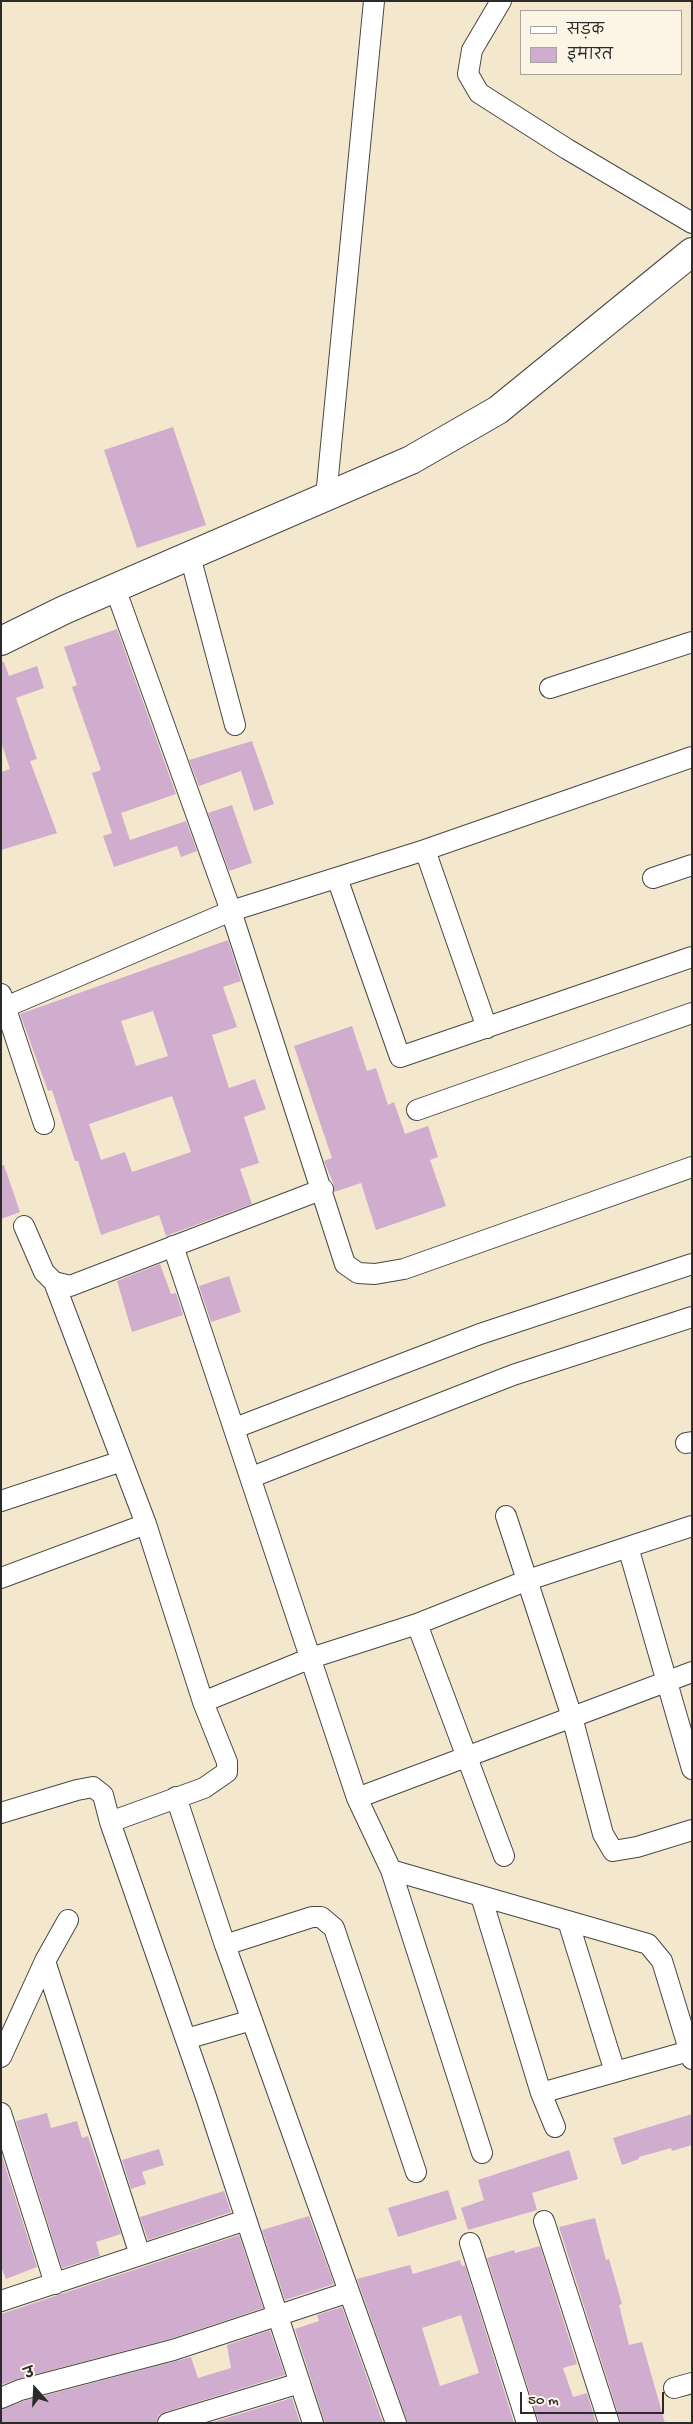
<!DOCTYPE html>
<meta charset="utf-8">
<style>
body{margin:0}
#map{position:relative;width:693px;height:2424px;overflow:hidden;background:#f3e8cd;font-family:"Gochi Hand","Playpen Sans Deva",sans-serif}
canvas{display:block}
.frame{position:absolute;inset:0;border:2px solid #2b2b2b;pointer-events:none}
.legend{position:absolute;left:520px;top:10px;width:162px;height:65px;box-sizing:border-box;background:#fcf5e5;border:1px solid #a8a49b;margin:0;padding:6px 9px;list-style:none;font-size:15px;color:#2b2b2b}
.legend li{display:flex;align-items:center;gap:10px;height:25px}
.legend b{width:25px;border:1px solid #a8a49b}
.north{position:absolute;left:10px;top:2364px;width:50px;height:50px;-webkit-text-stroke:4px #fcf5e5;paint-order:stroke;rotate:341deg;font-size:14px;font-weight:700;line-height:20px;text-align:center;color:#2b2b2b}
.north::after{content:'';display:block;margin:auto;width:18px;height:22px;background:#2b2b2b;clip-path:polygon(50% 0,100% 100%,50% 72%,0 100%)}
.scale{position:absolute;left:520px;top:2392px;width:144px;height:22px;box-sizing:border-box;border:2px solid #2b2b2b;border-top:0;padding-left:6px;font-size:15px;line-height:18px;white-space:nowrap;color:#2b2b2b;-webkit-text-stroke:4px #fcf5e5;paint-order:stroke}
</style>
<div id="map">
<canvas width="693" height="2424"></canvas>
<div class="frame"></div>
<ul class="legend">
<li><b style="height:6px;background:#fff"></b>सड़क</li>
<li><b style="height:14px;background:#d0adce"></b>इमारत</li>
</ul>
<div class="north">उ</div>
<div class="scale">50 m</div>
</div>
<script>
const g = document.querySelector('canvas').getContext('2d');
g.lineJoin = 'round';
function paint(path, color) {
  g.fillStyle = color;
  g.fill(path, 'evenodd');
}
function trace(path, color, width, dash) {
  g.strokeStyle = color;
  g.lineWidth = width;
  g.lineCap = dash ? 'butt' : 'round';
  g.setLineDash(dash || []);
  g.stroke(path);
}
const building = new Path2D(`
 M 173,427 L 206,525 L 137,548 L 104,450 Z
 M 117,629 L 176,794 L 121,813 L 130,840 L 186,821 L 197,851 L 181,857 L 177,846 L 114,867 L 103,836 L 112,833 L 92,773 L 101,770 L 72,687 L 77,685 L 64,647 Z
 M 1,662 L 4,662 L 9,676 L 37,666 L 44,688 L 16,698 L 37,759 L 30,761 L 57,833 L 1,850 L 1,772 L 10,769 L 1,742 Z
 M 252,741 L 274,804 L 254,811 L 241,771 L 199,786 L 189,760 Z
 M 232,805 L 252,863 L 229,871 L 208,813 Z
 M 228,940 L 241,981 L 223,987 L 237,1027 L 212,1035 L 229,1088 L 255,1079 L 266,1109 L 244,1117 L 259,1163 L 240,1169 L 252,1204 L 166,1236 L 159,1215 L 101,1235 L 78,1161 L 75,1161 L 52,1090 L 48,1091 L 20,1014 ZM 153,1011 L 168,1056 L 136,1066 L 121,1021 ZM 172,1096 L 191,1152 L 132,1172 L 125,1152 L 101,1160 L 89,1124 Z
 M 352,1026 L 367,1071 L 376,1068 L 388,1105 L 394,1102 L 405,1134 L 428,1126 L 438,1157 L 430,1160 L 446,1206 L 376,1230 L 361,1183 L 334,1192 L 334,1185 L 324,1161 L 332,1158 L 294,1046 Z
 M 1,1165 L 4,1165 L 20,1212 L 1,1219 Z
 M 160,1264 L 171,1294 L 176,1293 L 183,1315 L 132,1332 L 117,1281 Z
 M 229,1276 L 241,1312 L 211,1322 L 199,1286 Z
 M 47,2113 L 51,2128 L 77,2121 L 82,2138 L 88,2136 L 121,2234 L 96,2242 L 100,2256 L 62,2268 L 16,2121 Z
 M 692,2114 L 692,2145 L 672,2151 L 671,2148 L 639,2157 L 639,2159 L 622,2165 L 613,2138 Z
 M 159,2149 L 164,2165 L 142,2172 L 146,2184 L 131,2189 L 122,2160 Z
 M 569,2150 L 578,2179 L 532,2193 L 537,2210 L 468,2230 L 461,2208 L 484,2200 L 478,2180 Z
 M 1,2153 L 37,2267 L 6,2279 L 1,2267 Z
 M 448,2190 L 457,2219 L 398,2237 L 388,2208 Z
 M 224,2191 L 231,2212 L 148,2240 L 140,2217 Z
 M 309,2216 L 334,2284 L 285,2300 L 262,2230 Z
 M 595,2218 L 606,2260 L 609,2259 L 622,2304 L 619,2305 L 629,2345 L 642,2342 L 665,2423 L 621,2423 L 559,2227 Z
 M 239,2235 L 263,2308 L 170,2339 L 17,2379 L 1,2385 L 1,2314 Z
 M 540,2246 L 577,2364 L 563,2368 L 573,2397 L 587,2393 L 596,2423 L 539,2423 L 487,2258 L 514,2250 L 515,2253 Z
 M 460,2260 L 462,2266 L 465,2265 L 514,2423 L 408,2423 L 357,2279 L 410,2265 L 413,2274 ZM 461,2315 L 479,2373 L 440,2386 L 422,2328 Z
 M 342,2307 L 383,2423 L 325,2423 L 295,2329 L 319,2321 L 317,2315 Z
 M 270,2330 L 285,2375 L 165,2412 L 159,2415 L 156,2423 L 1,2423 L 1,2410 L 24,2401 L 191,2357 L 198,2378 L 231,2368 L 227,2345 Z
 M 292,2398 L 300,2423 L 210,2423 Z`);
const street = new Path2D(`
 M 501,1 L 472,50 L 468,74 L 479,93 L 567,149 L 692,223
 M 326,497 L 374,1
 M 190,556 L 235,725
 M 115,588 L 231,911 L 345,1264 L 358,1273 L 375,1274 L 404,1269 L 692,1167
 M 550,688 L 692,642
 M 425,850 L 487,1028
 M 337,878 L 400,1057 L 692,957
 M 653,878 L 692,865
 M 1,994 L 44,1124
 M 1,1009 L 231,911 L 425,850 L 692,757
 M 417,1110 L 692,1013
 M 24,1226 L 44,1272 L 54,1282 L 70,1286 L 323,1189
 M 173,1246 L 357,1798 L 391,1870 L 482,2153
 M 54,1282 L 146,1524 L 203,1702 L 227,1762 L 227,1772 L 204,1788 L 110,1822
 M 235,1428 L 480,1334 L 692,1264
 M 686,1443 L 692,1442
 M 252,1477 L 513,1375 L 692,1317
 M 1,1501 L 122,1461
 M 506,1516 L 572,1717 L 603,1834 L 613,1851 L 637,1847 L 692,1830
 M 628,1547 L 692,1769
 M 1,1578 L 146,1524
 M 417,1624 L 504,1856
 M 203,1702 L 311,1658 L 417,1624 L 528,1580 L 692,1526
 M 176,1797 L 225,1945 L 396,2423
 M 357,1798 L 692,1672
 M 1,1813 L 77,1790 L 93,1787 L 103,1795 L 110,1822 L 206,2097 L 313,2423
 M 391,1870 L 648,1944 L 662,1961 L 692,2059
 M 481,1896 L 541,2093 L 555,2127
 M 568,1921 L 615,2072
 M 225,1945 L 312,1917 L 321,1917 L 334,1928 L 416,2172
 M 45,1961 L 140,2255
 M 186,2039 L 252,2020
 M 1,2057 L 45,1961 L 68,1920
 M 541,2093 L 689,2051
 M 1,2113 L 55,2284
 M 544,2221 L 609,2423
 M 470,2243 L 527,2423
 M 1,2301 L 246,2220
 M 674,2388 L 692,2383
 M 1,2398 L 20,2390 L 173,2350 L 349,2292
 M 168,2423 L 300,2383`);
const secondary = new Path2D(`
 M 1,641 L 64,610 L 411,460 L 498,410 L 692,252`);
paint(building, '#d0adce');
trace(street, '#494743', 22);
trace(secondary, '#494743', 30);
trace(street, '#fff', 20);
trace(secondary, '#fff', 28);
</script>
